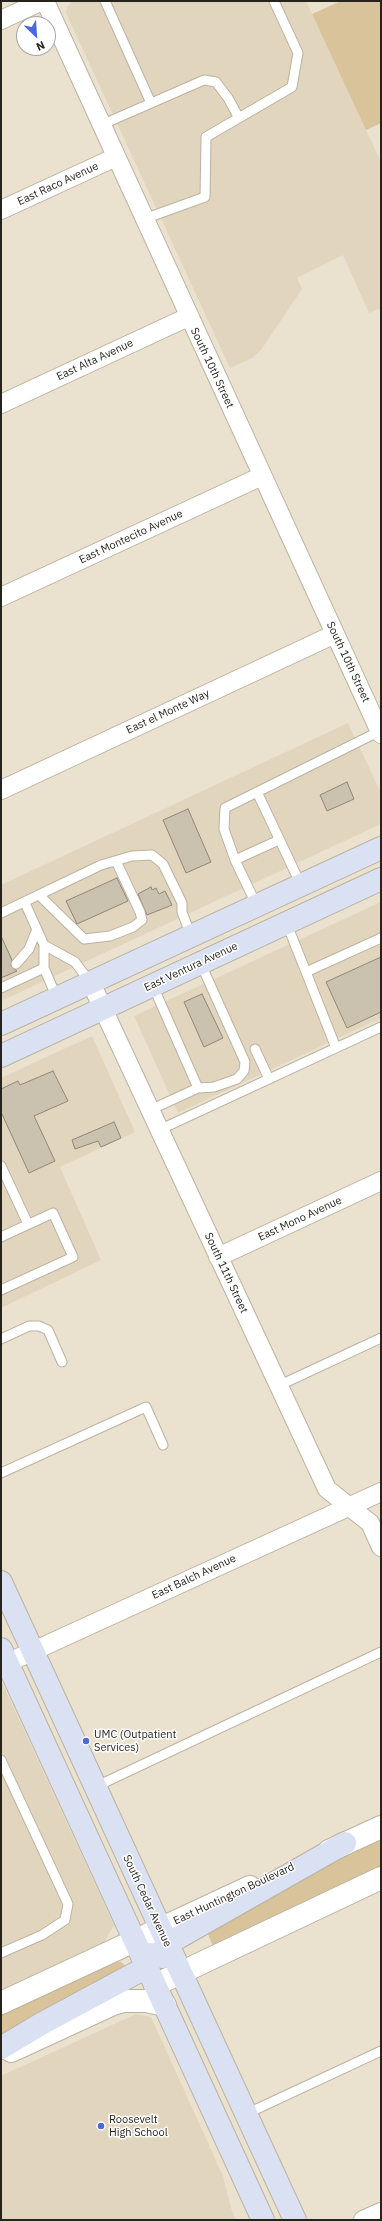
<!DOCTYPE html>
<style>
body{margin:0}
#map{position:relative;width:382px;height:2221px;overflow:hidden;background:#eae1cf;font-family:"IBM Plex Sans",sans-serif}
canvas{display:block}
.frame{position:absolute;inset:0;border:2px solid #26231c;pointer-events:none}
.north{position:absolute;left:16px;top:16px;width:40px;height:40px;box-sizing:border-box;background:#fff;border:1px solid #a8a7a4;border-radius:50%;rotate:155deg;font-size:11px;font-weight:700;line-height:16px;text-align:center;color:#26231c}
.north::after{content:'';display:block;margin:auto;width:14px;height:18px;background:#4a69dd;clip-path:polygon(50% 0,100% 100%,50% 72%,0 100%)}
</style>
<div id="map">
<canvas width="382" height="2221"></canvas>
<div class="frame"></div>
<div class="north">N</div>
</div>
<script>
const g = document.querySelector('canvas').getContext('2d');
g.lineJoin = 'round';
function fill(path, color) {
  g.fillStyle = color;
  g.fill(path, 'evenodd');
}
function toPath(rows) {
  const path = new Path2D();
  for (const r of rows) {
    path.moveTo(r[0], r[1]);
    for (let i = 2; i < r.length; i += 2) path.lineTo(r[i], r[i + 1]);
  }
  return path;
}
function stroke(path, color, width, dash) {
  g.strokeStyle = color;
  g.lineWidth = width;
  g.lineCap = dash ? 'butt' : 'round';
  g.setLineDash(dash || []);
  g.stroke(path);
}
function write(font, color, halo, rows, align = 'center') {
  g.font = font + ' "IBM Plex Sans",sans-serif';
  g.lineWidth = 3;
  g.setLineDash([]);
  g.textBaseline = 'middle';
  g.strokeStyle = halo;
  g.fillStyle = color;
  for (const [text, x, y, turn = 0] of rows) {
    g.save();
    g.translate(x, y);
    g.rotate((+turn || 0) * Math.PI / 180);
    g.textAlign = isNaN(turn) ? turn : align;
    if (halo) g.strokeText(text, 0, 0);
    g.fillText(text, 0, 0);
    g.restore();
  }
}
const built = toPath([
 [73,1,306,1,381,162,381,308,369,313,343,255,297,278,302,289,261,350,252,358,230,368,66,13,67,7],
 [348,723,381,793,381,824,1,1001,1,885],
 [381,902,381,1018,178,1113,134,1016],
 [92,1036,135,1132,60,1167,101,1260,1,1308,1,1078],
 [1,1680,114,1925,104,1942,1,1990],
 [136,2014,151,2017,223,2176,231,2208,236,2220,1,2220,1,2076]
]);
const green = toPath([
 [341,1,381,1,381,123,366,130,312,14],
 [381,1834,381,1868,213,1946,205,1927],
 [115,1962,121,1962,127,1967,1,2039,1,2015]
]);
const building = toPath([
 [347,782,354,799,327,811,320,795,347,782],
 [188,809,211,862,186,873,163,820,188,809],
 [117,878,128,901,77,924,66,901,117,878],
 [151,887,152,890,156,888,159,894,165,891,172,905,147,915,138,894,151,887],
 [1,936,12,960,11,966,17,971,1,978,1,936],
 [381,957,381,1012,347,1028,326,982,381,957],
 [202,994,223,1038,204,1047,184,1002,202,994],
 [53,1071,68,1101,34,1116,55,1161,29,1173,1,1112,1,1089,18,1081,20,1085,53,1071],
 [114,1122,121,1138,101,1147,98,1141,75,1149,72,1140,114,1122]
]);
const service = toPath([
 [105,1,151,103],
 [101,125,204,80,216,82,228,98,239,118],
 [144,219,205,197,206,137,292,87,298,53,274,1],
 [257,792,301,885],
 [235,860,279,840],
 [40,896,84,939,110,936,133,927,142,920,140,912,116,861],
 [25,903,44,945,44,968,57,998],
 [257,906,235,860,224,829,225,808,380,731],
 [1,913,101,865,132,856,152,855,163,864,182,903,182,912,191,936],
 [286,922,306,972,381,938],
 [44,945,75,962,90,982],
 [16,964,29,949,37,929],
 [306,972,336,1048],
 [1,988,44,968],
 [255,1049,269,1079],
 [198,1088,214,1087,237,1079,244,1071,245,1062,200,962],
 [150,1110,198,1088,153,986],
 [159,1130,381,1027],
 [1,1166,28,1224],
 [1,1237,53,1213,73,1257,1,1290],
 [1,1339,29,1326,39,1326,48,1330,62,1362],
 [278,1386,381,1338],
 [1,1473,146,1407,163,1445],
 [1,1760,68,1904,65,1920,42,1935,1,1953],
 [95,1787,381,1652],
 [246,2114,381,2051]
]);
const minor = toPath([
 [45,1,381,734],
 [1,20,42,1],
 [1,210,116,157],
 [1,404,188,317],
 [1,597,262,476],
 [1,790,335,634],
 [91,983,327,1489,370,1523,381,1547],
 [218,1257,381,1181],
 [7,1663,381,1492],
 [363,2220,381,2212]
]);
const tertiary = toPath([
 [329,1851,381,1827],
 [155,1985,381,1878],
 [1,2003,250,1887],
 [11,2051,113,2004,124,2001,146,2001,165,2005]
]);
const secondary = toPath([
 [1,1024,381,848],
 [1,1056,381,879],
 [1,1582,295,2220],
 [1,1649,263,2220],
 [163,1957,167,1944,345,1843],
 [1,2048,41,2024,147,1967,151,1954]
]);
const markers = [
 [86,1741,4,"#4a69dd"],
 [101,2126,4,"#4a69dd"]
];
const streetNames = [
 ["East Raco Avenue",58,184,-25],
 ["East Alta Avenue",95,360,-25],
 ["South 10th Street",212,368,65],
 ["East Montecito Avenue",131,537,-25],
 ["South 10th Street",348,662,65],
 ["East el Monte Way",168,712,-25],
 ["East Ventura Avenue",191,967,-25],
 ["East Mono Avenue",300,1219,-25],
 ["South 11th Street",226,1273,65],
 ["East Balch Avenue",194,1577,-25],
 ["East Huntington Boulevard",234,1894,-25],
 ["South Cedar Avenue",147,1901,65]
];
const poiNames = [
 ["UMC (Outpatient",94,1735],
 ["Services)",94,1748],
 ["Roosevelt",109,2120],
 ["High School",109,2133]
];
fill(built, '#e2d5bd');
fill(green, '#d8c39b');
fill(building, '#cac1af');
stroke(building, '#908877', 1);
stroke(service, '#bbb2a0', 11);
stroke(minor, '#bbb2a0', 20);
stroke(tertiary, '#bbb2a0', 24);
stroke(secondary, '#bbb2a0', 24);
stroke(service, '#fff', 9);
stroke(minor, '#fff', 18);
stroke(tertiary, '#fff', 22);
stroke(secondary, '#dae1f3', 22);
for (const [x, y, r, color] of markers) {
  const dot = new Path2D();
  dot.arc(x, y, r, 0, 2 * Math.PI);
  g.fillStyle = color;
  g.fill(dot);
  stroke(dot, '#fff', 1.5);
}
write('11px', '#26231c', '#fff', streetNames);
write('11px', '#26231c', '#fff', poiNames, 'left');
</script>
